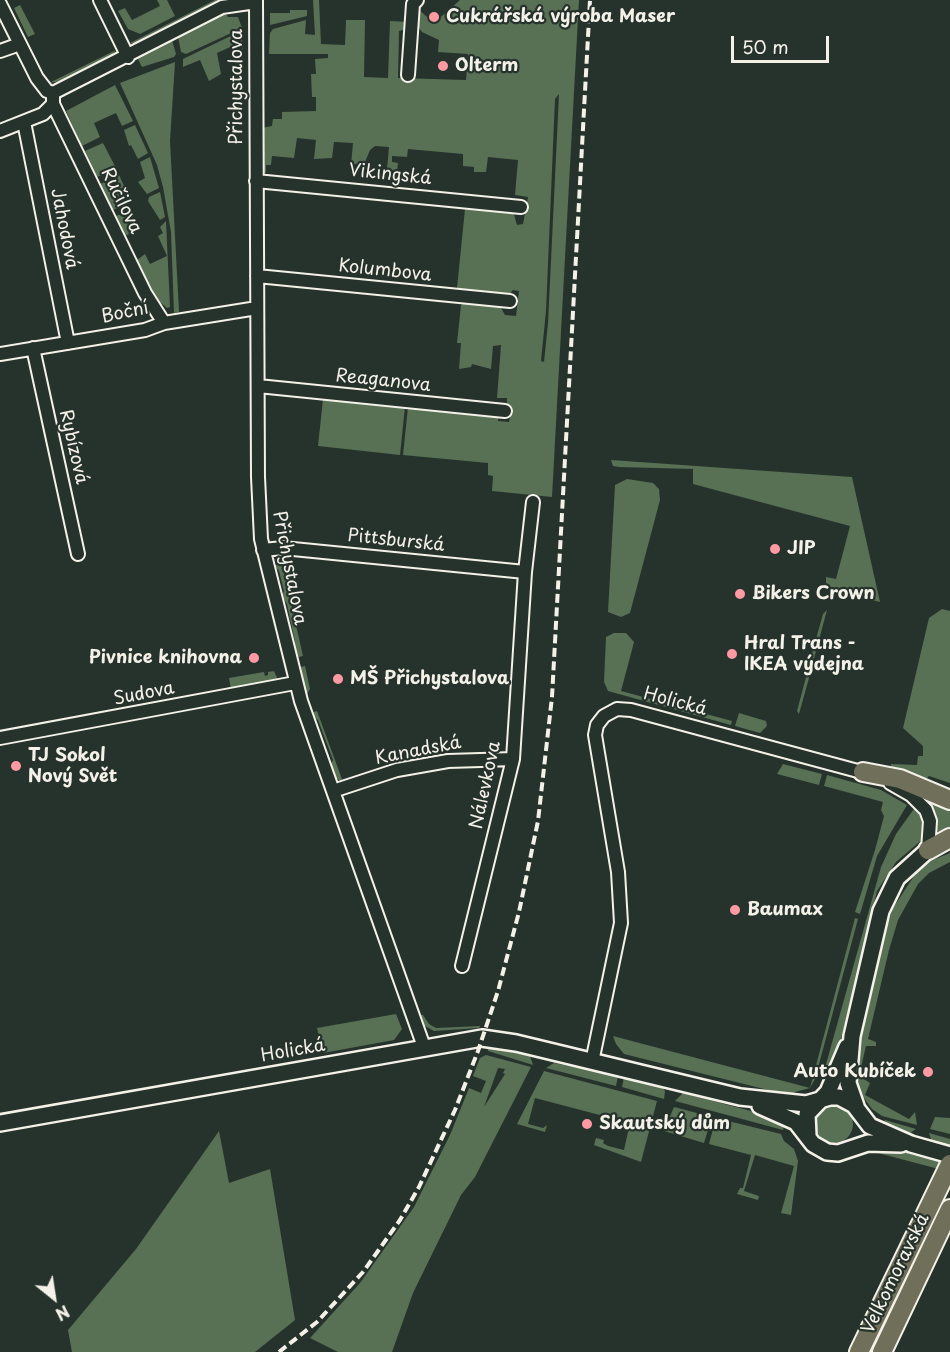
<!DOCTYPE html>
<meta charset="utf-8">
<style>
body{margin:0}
#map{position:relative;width:950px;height:1352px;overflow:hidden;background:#26332d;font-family:"Playpen Sans",sans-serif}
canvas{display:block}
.north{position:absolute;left:24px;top:1268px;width:60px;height:60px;-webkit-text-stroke:4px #26332d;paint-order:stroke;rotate:150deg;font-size:16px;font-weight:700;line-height:24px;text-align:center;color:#f4f1e8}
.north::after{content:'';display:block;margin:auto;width:21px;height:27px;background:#f4f1e8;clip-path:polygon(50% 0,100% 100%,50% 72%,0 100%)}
.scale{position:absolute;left:731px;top:36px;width:98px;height:27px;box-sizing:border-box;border:3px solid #f4f1e8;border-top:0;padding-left:8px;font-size:18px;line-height:21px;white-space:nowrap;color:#f4f1e8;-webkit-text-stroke:4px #26332d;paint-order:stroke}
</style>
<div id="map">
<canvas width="950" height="1352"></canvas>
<div class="north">N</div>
<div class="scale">50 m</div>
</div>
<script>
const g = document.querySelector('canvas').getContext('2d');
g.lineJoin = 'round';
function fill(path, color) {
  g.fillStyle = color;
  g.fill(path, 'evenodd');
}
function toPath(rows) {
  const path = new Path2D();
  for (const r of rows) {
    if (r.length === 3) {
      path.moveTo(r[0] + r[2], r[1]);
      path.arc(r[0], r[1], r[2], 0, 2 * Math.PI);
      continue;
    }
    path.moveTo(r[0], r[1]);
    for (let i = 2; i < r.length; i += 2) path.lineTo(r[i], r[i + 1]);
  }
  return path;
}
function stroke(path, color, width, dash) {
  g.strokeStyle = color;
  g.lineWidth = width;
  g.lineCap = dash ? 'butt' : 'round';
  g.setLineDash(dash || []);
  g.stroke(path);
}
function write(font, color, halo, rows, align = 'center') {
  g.font = font + ' "Playpen Sans",sans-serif';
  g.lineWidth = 4.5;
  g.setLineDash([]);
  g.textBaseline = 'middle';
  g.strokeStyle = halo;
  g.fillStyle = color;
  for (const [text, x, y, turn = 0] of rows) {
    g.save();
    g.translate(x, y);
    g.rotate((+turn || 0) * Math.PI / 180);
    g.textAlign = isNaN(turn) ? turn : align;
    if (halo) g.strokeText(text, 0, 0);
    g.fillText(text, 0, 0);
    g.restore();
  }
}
const green = toPath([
 [157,0,167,0,175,16,140,34,128,29,118,11,125,8,132,20,160,6],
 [215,0,224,0,138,43,130,43],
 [313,0,319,0,321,44,345,45,346,20,365,20,364,77,388,78,390,21,410,22,407,29,399,31,398,78,466,80,468,54,438,52,439,40,422,32,417,25,415,15,419,10,434,23,460,0,579,0,552,497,492,491,493,476,488,475,488,463,403,455,408,407,493,416,499,413,498,421,509,422,512,407,507,406,507,398,497,398,501,345,493,346,491,369,472,364,471,367,459,369,461,343,457,343,461,305,465,302,500,306,505,315,516,316,519,291,513,290,508,296,459,291,457,288,465,209,468,207,513,211,517,225,523,224,528,197,515,195,518,160,488,157,486,172,474,172,474,167,463,166,463,154,408,149,407,157,392,156,392,162,398,163,397,171,387,169,389,147,375,146,370,150,365,162,351,165,353,143,334,142,332,158,314,159,316,140,297,138,294,158,272,156,271,165,266,165,266,174,263,170,262,128,272,126,273,119,282,119,282,112,316,111,316,97,312,97,311,74,316,74,315,59,328,58,328,54,269,54,270,33,273,29,306,20,305,34,315,35],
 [559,94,548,323,544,362,541,361,546,311,555,99],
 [20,5,35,34,28,37,14,8],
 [290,10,307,10,307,16,270,25,270,13,290,13],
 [225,13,228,17,238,17,242,28,186,54,181,52,178,37],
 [239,32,242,34,243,73,242,47,237,44,217,53,221,74,209,81,200,60,183,67,183,59],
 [172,40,176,54,174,57,142,67,137,57],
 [116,50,111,56,61,81,49,83],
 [175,62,170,141,179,312,174,313,171,232,163,187,157,165,120,83],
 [115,85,133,121,122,126,116,113,94,123,100,137,82,146,66,111],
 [135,125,148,153,138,159,131,145,129,146,124,130],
 [103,143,116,168,97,177,85,151],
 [150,157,159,188,147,194,138,182,145,178,140,162],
 [119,175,125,188,118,191,125,205,113,210,100,184],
 [160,192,165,217,160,220,148,201,149,197],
 [128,211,137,230,125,236,116,216],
 [166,221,170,307,167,308,155,298,137,260,145,254,150,264,167,256,158,236,163,233,160,227],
 [323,399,405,407,400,455,318,446],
 [611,460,852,477,880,602,833,590,826,583,826,577,836,579,850,526,693,484,693,469,619,467,613,466],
 [627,479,653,483,659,489,660,500,630,613,621,617,608,612,615,485],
 [274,565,281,565,283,568,303,656,295,658,293,646,295,642,287,604,282,597,284,591,279,571],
 [942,609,950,611,950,783,929,776,925,780,891,768,891,764,917,765,918,756,923,756,923,746,903,728,929,618],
 [827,610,813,662,810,661,823,614],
 [614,633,626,633,634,642,621,691,732,721,731,725,608,691,604,682,606,637],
 [305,666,310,689,306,696,297,668],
 [809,666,812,667,799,714,797,711],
 [274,671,278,680,231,690,229,678,264,672,265,676,268,675,268,672],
 [317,711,343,782,335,778,330,766,333,760,318,720,313,717,311,713],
 [739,713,766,721,767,726,760,733,735,726],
 [783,764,822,774,819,785,777,774],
 [827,775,881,790,907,805,877,856,860,914,855,912,875,850,884,816,881,810,883,802,824,786],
 [927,793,950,807,950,829,935,832,934,814,922,799],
 [916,806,926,821,924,838,896,862,877,891,836,1060,830,1077,823,1075,881,867,896,834],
 [950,853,950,862,929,873,918,884,898,920,889,950,868,1039,876,1042,876,1046,866,1046,859,1076,870,1083,865,1095,909,1119,915,1112,917,1125,882,1116,872,1109,861,1094,857,1082,853,1081,853,1067,880,948,893,908,916,873,930,861],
 [855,918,858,919,815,1079,810,1088,795,1092,792,1096,624,1054,616,1044,613,1036,810,1088],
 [396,1014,402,1029,394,1040,323,1053,317,1028],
 [419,1015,423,1015,429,1024,436,1028,480,1026,479,1028,434,1031,425,1026],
 [488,1047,530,1056,533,1065,488,1051],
 [486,1055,531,1067,475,1177,461,1195,413,1293,392,1352,338,1352,310,1338,360,1283,414,1207,450,1135,469,1088,481,1093,486,1081,473,1076,480,1058],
 [498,1068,505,1069,503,1073,505,1074,484,1107],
 [554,1063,618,1076,616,1086,546,1068],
 [544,1071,657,1101,641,1162,594,1145,596,1138,604,1140,603,1143,608,1146,624,1150,630,1123,535,1098,528,1124,543,1128,547,1125,545,1132,517,1124],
 [624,1077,662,1087,665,1091,664,1099,622,1087],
 [683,1093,785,1120,783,1130,675,1101],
 [834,1124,19],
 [674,1107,712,1117,704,1143,664,1131],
 [935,1117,950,1118,950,1134,930,1129],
 [716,1118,781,1134,784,1141,794,1149,798,1161,791,1215,781,1213,794,1166,755,1155,744,1191,759,1196,758,1200,737,1194,740,1188,743,1188,751,1155,709,1144],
 [885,1120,916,1129,907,1135,882,1127],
 [219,1131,229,1183,270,1169,295,1320,255,1352,72,1352,68,1330,136,1249],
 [929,1133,950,1139,950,1147,932,1142],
 [875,1148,888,1148,950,1164,950,1172,878,1153]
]);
const minor = toPath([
 [100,0,128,57],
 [256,0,258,477,261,539,301,701,424,1047],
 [0,4,37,78,47,91,53,93,222,7,256,2],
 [0,51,20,44],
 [408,75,413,4,417,0],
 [53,93,53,104,145,293,164,323],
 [24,122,68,343],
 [0,131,43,114,53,104],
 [256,181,521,207],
 [257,276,510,301],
 [33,348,78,554],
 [0,354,145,330,164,323,257,308],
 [258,386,505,411],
 [263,550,283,548,525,572],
 [0,738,295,683],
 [890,783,911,795,926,810,930,821,928,850],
 [333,791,397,770,448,761,513,759],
 [462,966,513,759,525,572,533,502],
 [592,1062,621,923,618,872,595,735,597,725,604,716,617,709,631,710,869,774]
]);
const tertiary = toPath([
 [760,1106,796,1122,813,1144,827,1152,838,1153,868,1143,901,1144],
 [856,1106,848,1083,852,1036,881,911,897,878,928,850],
 [0,1123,482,1038,516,1043,740,1097,806,1104,830,1097,839,1097,854,1105,870,1126,911,1144,950,1155],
 [808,1136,807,1114,828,1092,847,1047]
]);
const primary = toPath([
 [863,772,900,779,950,800],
 [928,850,950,838],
 [859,1352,950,1164],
 [882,1352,950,1209]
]);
const rail = toPath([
 [279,1352,317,1322,363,1272,400,1220,419,1187,455,1110,478,1051,498,991,519,912,538,821,552,697,590,0]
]);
const markers = [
 [434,17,6,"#ff9aa2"],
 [443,66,6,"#ff9aa2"],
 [775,549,6,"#ff9aa2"],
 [740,594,6,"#ff9aa2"],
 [732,654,6,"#ff9aa2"],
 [254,658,6,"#ff9aa2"],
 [338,679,6,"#ff9aa2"],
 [16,766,6,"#ff9aa2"],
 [735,910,6,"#ff9aa2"],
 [928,1072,6,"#ff9aa2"],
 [587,1124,6,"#ff9aa2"]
];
const poiNames = [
 ["Cukrářská výroba Maser",446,17],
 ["Olterm",455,66],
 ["JIP",787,549],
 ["Bikers Crown",752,594],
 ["Hral Trans -",744,644],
 ["IKEA výdejna",744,665],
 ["Pivnice knihovna",242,658,"right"],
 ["MŠ Přichystalova",350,679],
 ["TJ Sokol",28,756],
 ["Nový Svět",28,777],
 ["Baumax",747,910],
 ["Auto Kubíček",916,1072,"right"],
 ["Skautský dům",599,1124]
];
const streetNames = [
 ["Přichystalova",237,87,-90],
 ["Vikingská",390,175,6],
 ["Ručilova",121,201,64],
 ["Jahodová",64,229,79],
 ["Kolumbova",385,271,6],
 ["Boční",125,313,-12],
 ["Reaganova",383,381,6],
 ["Rybízová",73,447,77],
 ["Pittsburská",396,541,6],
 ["Přichystalova",289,568,79],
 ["Sudova",144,694,-11],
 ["Holická",675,702,15],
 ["Kanadská",418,751,-11],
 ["Nálevkova",486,785,-78],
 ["Holická",293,1051,-10],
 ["Velkomoravská",896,1274,-64]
];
fill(green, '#587054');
stroke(minor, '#f4f1e8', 16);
stroke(tertiary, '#f4f1e8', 20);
stroke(primary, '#f4f1e8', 22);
stroke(minor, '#26332d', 12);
stroke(tertiary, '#26332d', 15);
stroke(primary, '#706f59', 18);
stroke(rail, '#f4f1e8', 4, [9, 4.5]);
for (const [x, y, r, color] of markers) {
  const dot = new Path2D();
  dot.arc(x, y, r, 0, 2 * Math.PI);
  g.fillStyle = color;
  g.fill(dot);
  stroke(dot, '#26332d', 2);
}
write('bold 18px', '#f4f1e8', '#26332d', poiNames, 'left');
write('18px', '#f4f1e8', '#26332d', streetNames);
</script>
